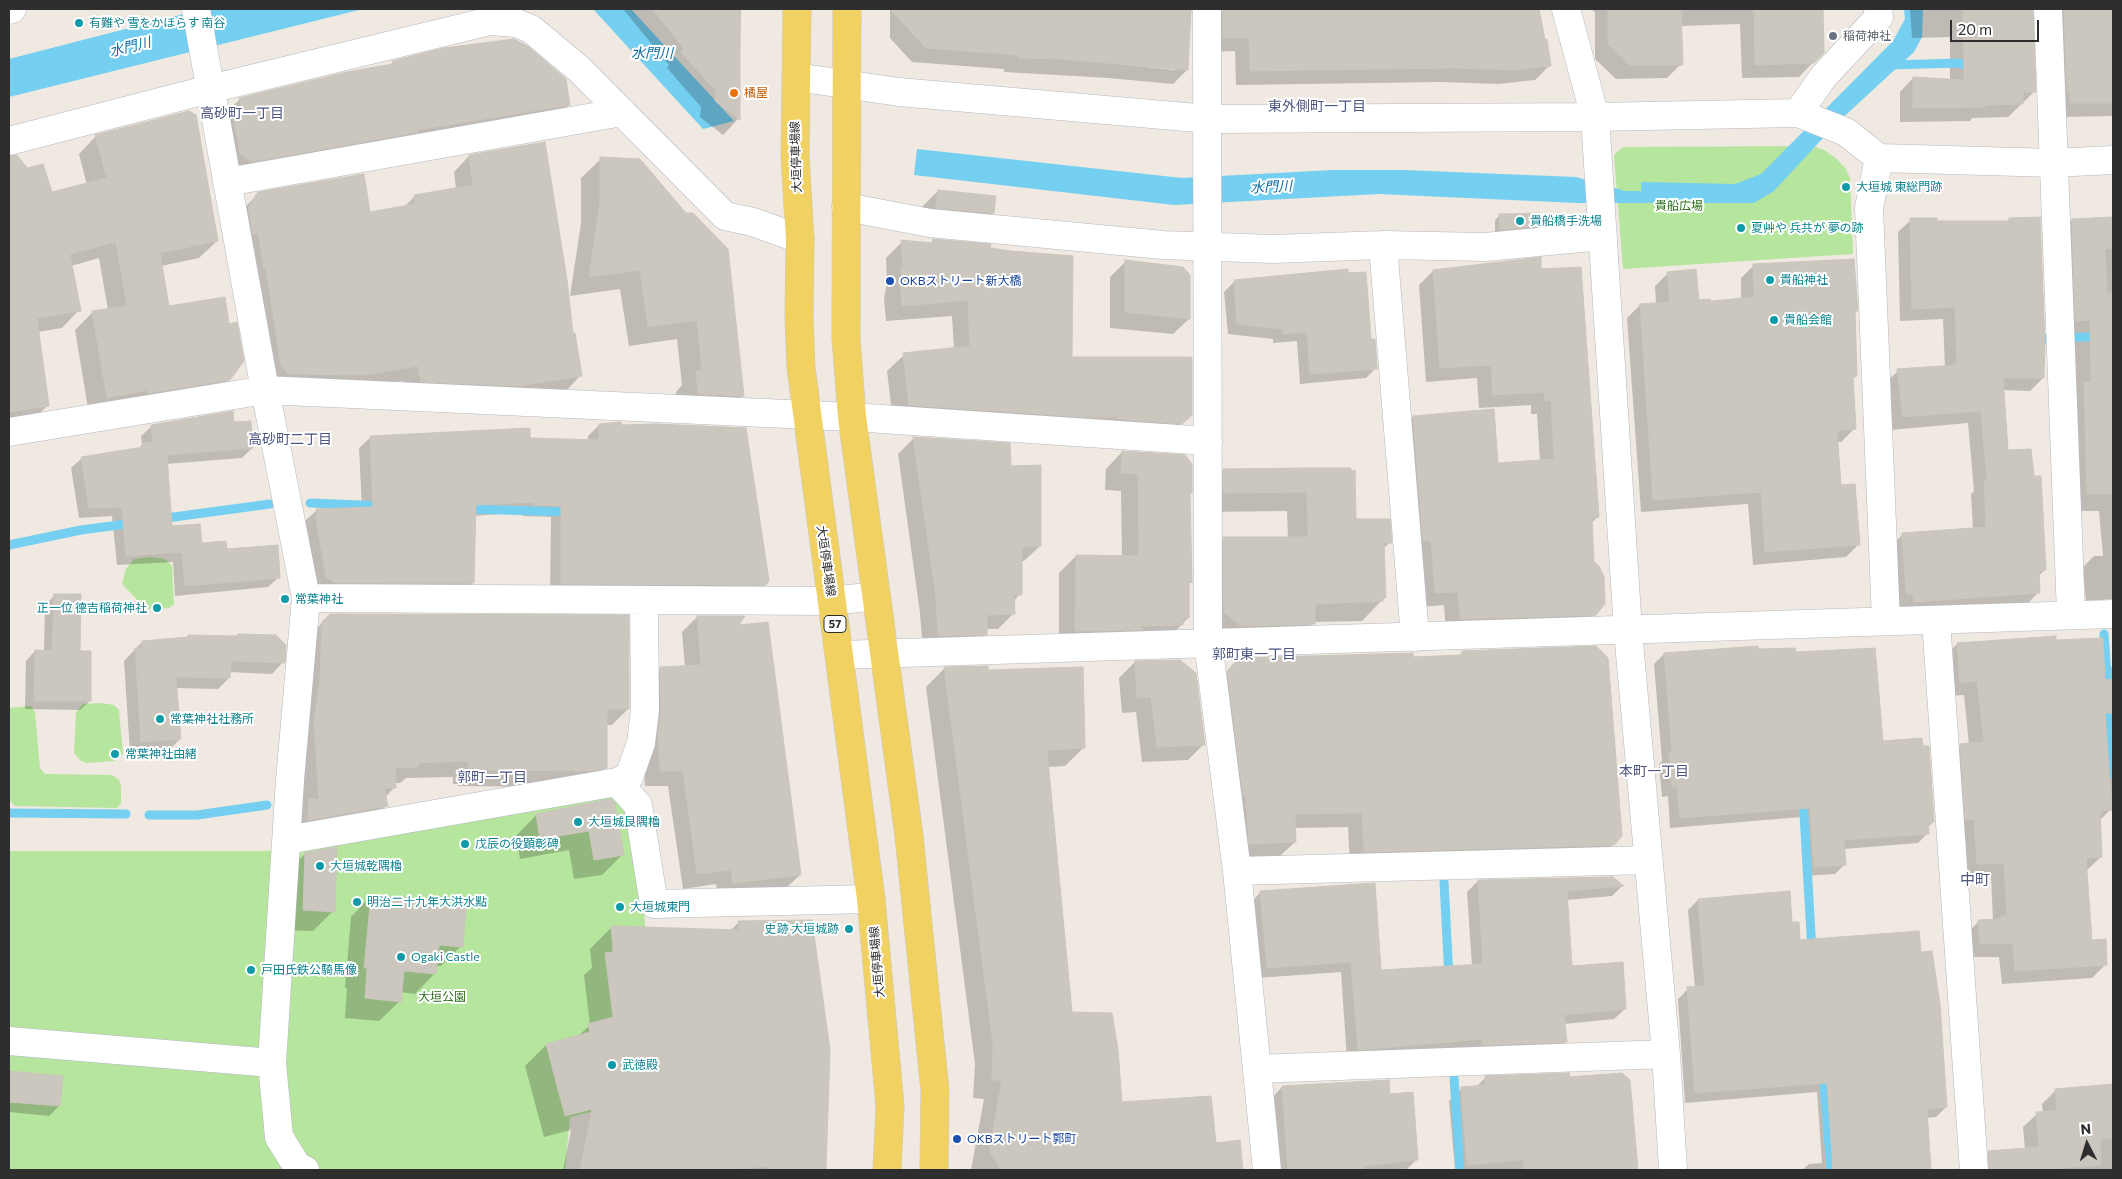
<!DOCTYPE html>
<meta charset="utf-8">
<style>
body{margin:0}
#map{position:relative;width:2122px;height:1179px;overflow:hidden;background:#efe9e1;font-family:Commissioner,sans-serif}
canvas{display:block}
.frame{position:absolute;inset:0;border:10px solid #2e2e2e;pointer-events:none}
.north{position:absolute;left:2062px;top:1119px;width:50px;height:50px;-webkit-text-stroke:4px #fff;paint-order:stroke;rotate:355deg;font-size:14px;font-weight:700;line-height:20px;text-align:center;color:#2e2e2e}
.north::after{content:'';display:block;margin:auto;width:18px;height:22px;background:#2e2e2e;clip-path:polygon(50% 0,100% 100%,50% 72%,0 100%)}
.scale{position:absolute;left:1950px;top:20px;width:89px;height:22px;box-sizing:border-box;border:2px solid #2e2e2e;border-top:0;padding-left:6px;font-size:15px;line-height:18px;white-space:nowrap;color:#2e2e2e;-webkit-text-stroke:4px #fff;paint-order:stroke}
</style>
<div id="map">
<canvas width="2122" height="1179"></canvas>
<div class="frame"></div>
<div class="north">N</div>
<div class="scale">20 m</div>
</div>
<script>
const g = document.querySelector('canvas').getContext('2d');
g.lineJoin = 'round';
function fill(path, color) {
  g.fillStyle = color;
  g.fill(path, 'evenodd');
}
function toPath(rows) {
  const path = new Path2D();
  for (const r of rows) {
    path.moveTo(r[0], r[1]);
    for (let i = 2; i < r.length; i += 2) path.lineTo(r[i], r[i + 1]);
  }
  return path;
}
function stroke(path, color, width, dash) {
  g.strokeStyle = color;
  g.lineWidth = width;
  g.lineCap = dash ? 'butt' : 'round';
  g.setLineDash(dash || []);
  g.stroke(path);
}
function write(font, color, halo, rows, align = 'center') {
  g.font = font + ' Commissioner,"Noto Sans JP",sans-serif';
  g.lineWidth = 4;
  g.setLineDash([]);
  g.textBaseline = 'middle';
  g.strokeStyle = halo;
  g.fillStyle = color;
  for (const [text, x, y, turn = 0] of rows) {
    g.save();
    g.translate(x, y);
    g.rotate((+turn || 0) * Math.PI / 180);
    g.textAlign = isNaN(turn) ? turn : align;
    if (halo) g.strokeText(text, 0, 0);
    g.fillText(text, 0, 0);
    g.restore();
  }
}
const green = toPath([
 [1812,146,1824,150,1837,159,1846,169,1850,178,1853,254,1623,269,1614,155,1623,147],
 [150,557,165,559,172,566,174,604,169,608,146,609,122,584,126,569,134,559],
 [101,703,114,705,119,710,123,754,114,761,86,763,80,760,74,753,76,712,83,704],
 [31,706,35,712,40,768,45,774,112,775,119,780,121,786,121,803,117,808,15,806,10,801,9,708],
 [610,791,627,799,636,828,653,1010,684,1090,570,1117,565,1170,9,1170,9,851,266,851]
]);
const water = toPath([
 [203,9,363,9,9,97,9,59],
 [593,9,631,9,734,121,703,129],
 [1904,9,1923,9,1922,37,1914,52,1836,124,1774,191,1754,203,1577,203,1379,194,1174,205,914,175,917,149,1182,178,1333,170,1404,170,1576,177,1625,191,1641,191,1641,182,1735,184,1761,174,1893,41,1905,19]
]);
const shadow = toPath([
 [623,9,741,9,738,119,723,135,700,117,701,107,667,68,669,65],
 [890,9,1190,9,1187,70,1173,84,1109,78,1004,72,1004,69,912,62,890,38],
 [1118,62,1175,68,1175,70,1118,64],
 [1197,9,1537,9,1549,66,1535,80,1499,84,1441,82,1236,85,1235,51,1209,52],
 [1591,9,1822,9,1822,53,1799,77,1742,78,1740,24,1680,26,1681,64,1667,78,1616,79,1595,59,1595,12],
 [1910,9,2031,9,2034,92,2008,117,1972,118,1970,121,1900,122,1900,92,1913,78,1950,81,1950,37,1912,38],
 [2041,9,2113,9,2113,116,2057,117],
 [393,62,569,105,552,122,235,178,223,116,240,99,390,65],
 [96,136,217,241,199,258,161,266,168,307,229,379,212,397,89,414,75,330,92,313,108,310,99,258,71,266,79,310,62,328,37,332,47,406,30,423,9,426,9,158,17,156,51,194,87,185,79,154],
 [469,156,571,335,580,376,565,392,405,397,403,381,349,390,273,389,242,210,258,194,369,213,403,208,414,197,456,189,454,172],
 [601,159,742,396,723,416,679,414,676,392,682,385,677,339,629,346,620,289,570,296,581,223,581,178],
 [938,191,993,213,972,233,918,211],
 [1500,215,1539,226,1534,231,1495,234,1495,220],
 [2010,219,2043,378,2030,391,2003,390,2007,452,2045,570,2038,576,2039,592,2026,605,1902,614,1901,606,1893,606,1890,547,1903,534,1973,529,1971,494,1974,491,1968,423,1891,430,1885,383,1898,371,1945,367,1943,319,1900,321,1898,232,1911,220,1936,223,2006,222],
 [2113,219,2113,599,2086,601,2083,567,2094,556,2103,556,2099,511,2070,511,2055,237,2072,220],
 [933,240,989,249,1070,358,1190,415,1174,431,893,421,887,371,904,355,954,349,952,316,886,321,884,298,887,283,886,258,902,242,930,244],
 [1125,262,1189,319,1173,334,1110,328,1110,277],
 [1754,265,1856,311,1854,313,1856,376,1852,380,1854,429,1841,442,1837,442,1840,486,1859,544,1846,557,1753,565,1748,504,1641,512,1627,318,1640,305,1656,304,1655,286,1668,273,1698,301,1709,302,1741,300,1741,278],
 [1433,271,1540,271,1598,517,1591,523,1595,614,1581,629,1446,633,1444,605,1421,607,1399,431,1413,417,1497,464,1540,461,1537,414,1531,414,1531,405,1479,408,1477,378,1426,382,1419,285],
 [1234,282,1370,341,1376,368,1366,378,1300,384,1297,341,1273,343,1273,339,1228,334,1224,292],
 [233,423,252,448,242,458,166,464,171,528,200,545,225,550,279,577,268,587,175,596,173,562,117,565,112,516,79,518,71,468,82,458,138,449,142,445,141,436,152,426],
 [599,425,620,427,765,584,754,596,550,595,551,517,523,516,523,512,474,516,472,583,461,594,315,588,305,521,317,510,362,508,359,448,371,437,588,441,588,436],
 [914,438,1010,467,1040,546,1024,561,1021,561,1020,594,1013,602,1014,613,998,629,986,629,986,634,971,650,923,651,920,613,898,454],
 [1122,452,1191,492,1188,495,1191,582,1188,586,1188,618,1165,642,1059,648,1059,573,1076,556,1122,557,1121,491,1105,490,1106,469],
 [1349,469,1355,521,1390,542,1383,549,1385,597,1362,621,1314,622,1294,643,1220,646,1204,558,1224,539,1288,539,1287,511,1204,512,1204,490,1224,470],
 [55,595,79,652,90,701,80,710,25,709,26,661,35,651,44,652,45,605],
 [330,615,628,709,612,725,605,725,605,767,589,784,573,787,458,786,458,784,453,784,453,777,406,778,400,783,395,783,395,787,385,797,386,806,370,822,292,836,293,817,303,807,298,739,306,639],
 [697,617,800,875,784,890,718,898,716,884,683,889,668,786,645,786,643,749,646,683,661,668,685,667,682,632],
 [2055,641,2103,667,2113,667,2113,803,2111,803,2111,809,2099,821,2101,857,2086,871,2091,941,2106,964,2092,978,2002,984,1999,957,1966,957,1965,936,1978,922,1993,921,1991,876,1963,878,1947,759,1961,745,1969,745,1964,695,1946,696,1944,658,1957,644],
 [142,642,283,662,272,674,229,672,229,678,218,689,176,688,180,739,169,750,130,753,124,661],
 [1757,647,1757,650,1794,654,1882,742,1933,822,1927,828,1928,833,1918,843,1844,849,1845,864,1835,874,1805,876,1801,817,1670,828,1668,796,1662,797,1659,764,1662,761,1654,664,1664,654],
 [1463,652,1621,836,1598,859,1350,866,1348,827,1294,828,1295,842,1280,856,1235,857,1225,674,1240,659,1458,657],
 [1179,661,1204,744,1188,760,1142,762,1136,712,1122,713,1119,678,1135,662],
 [944,669,987,671,1084,747,1065,766,1047,767,1070,1013,1120,1104,1215,1144,1242,1167,1239,1170,971,1170,984,1099,973,1098,975,1064,926,687],
 [611,800,623,854,602,875,574,879,569,850,520,859,516,836,536,815],
 [305,854,333,911,313,931,283,930,285,874],
 [1613,878,1622,886,1612,896,1566,900,1571,967,1625,1009,1614,1019,1564,1024,1565,1042,1555,1052,1347,1060,1341,972,1257,978,1250,903,1261,892,1380,972,1472,966,1467,892,1478,881],
 [371,896,461,946,441,966,436,966,435,973,415,994,400,992,400,1001,379,1021,345,1018,347,988,345,988,351,917],
 [1698,900,1791,924,1799,941,1946,1107,1936,1117,1926,1118,1930,1170,1802,1170,1809,1164,1822,1163,1817,1092,1685,1103,1678,999,1688,989,1695,988,1688,910],
 [739,922,828,1050,824,1170,563,1170,571,1130,544,1137,525,1066,546,1045,577,1037,590,1025,584,975,592,968,590,949,611,928,730,931],
 [9,1073,62,1077,59,1106,49,1116,9,1112],
 [1485,1078,1569,1078,1632,1100,1637,1170,1455,1170,1449,1101,1462,1088,1476,1087],
 [2113,1085,2113,1170,1979,1170,1979,1166,1993,1152,2025,1150,2023,1127,2037,1114,2043,1113,2042,1104,2056,1090],
 [1282,1087,1389,1095,1417,1159,1406,1170,1275,1170,1270,1100]
]);
const stream = toPath([
 [1889,65,1959,63,1975,69],
 [2034,339,2113,336],
 [310,503,385,506],
 [465,509,572,512],
 [159,519,270,504],
 [9,545,81,530,134,523],
 [2104,634,2108,690],
 [2109,703,2113,775],
 [1803,797,1812,951],
 [9,813,126,814],
 [149,815,197,815,267,805],
 [1444,882,1449,978],
 [1823,1073,1831,1170],
 [1454,1078,1460,1170]
]);
const building = toPath([
 [653,9,740,9,740,120,715,101,716,91,681,52,684,49,653,9],
 [890,9,1191,9,1188,70,1060,59,1018,58,1018,55,926,48,890,9],
 [1223,9,1539,9,1545,40,1547,39,1551,66,1514,70,1456,68,1250,71,1249,38,1223,38,1223,9],
 [1608,9,1681,9,1683,65,1630,65,1608,44,1608,9],
 [1754,9,1823,9,1824,53,1814,63,1755,65,1754,9],
 [1963,9,2033,9,2036,92,2023,92,2023,104,1985,105,1985,107,1913,108,1913,77,1964,80,1963,9],
 [2064,9,2113,9,2113,103,2070,103,2070,92,2067,92,2064,9],
 [514,39,529,47,566,79,570,105,417,130,418,132,252,162,240,154,232,107,241,106,239,98,347,72,393,64,392,61,444,48,514,39],
 [189,111,196,115,218,241,160,253,169,306,225,297,229,324,237,322,244,361,230,380,148,393,148,390,107,398,92,311,127,306,116,242,70,254,81,311,37,318,49,406,9,412,9,156,17,155,27,168,43,164,52,192,107,178,95,135,189,111],
 [545,142,567,280,573,333,575,333,582,376,519,386,421,382,418,366,365,375,288,374,281,366,266,269,264,269,258,233,253,234,248,208,258,192,364,174,370,212,415,204,414,195,473,185,469,155,545,142],
 [600,157,640,159,686,213,693,213,728,249,744,396,698,394,696,371,702,370,697,320,648,327,640,270,589,277,600,202,600,157],
 [938,190,996,196,994,213,936,208,938,190],
 [1540,213,1540,226,1500,230,1499,214,1540,213],
 [2040,217,2045,344,2044,378,2003,378,2008,450,2031,449,2034,476,2041,476,2046,570,2039,571,2040,593,1914,602,1913,594,1906,594,1902,533,1986,527,1984,480,1987,480,1981,411,1903,417,1897,369,1957,365,1955,307,1912,309,1910,218,1937,218,1937,221,2009,221,2009,218,2040,217],
 [2113,217,2113,248,2105,249,2107,293,2113,293,2113,494,2087,494,2084,382,2091,382,2090,320,2075,321,2072,219,2113,217],
 [933,239,991,244,990,248,1011,251,1073,256,1072,357,1190,357,1192,358,1192,415,1182,424,1118,419,1118,417,1083,417,909,405,903,353,970,346,968,300,902,306,900,281,902,280,901,268,903,267,901,240,932,243,933,239],
 [1541,257,1541,269,1581,267,1599,517,1592,518,1594,562,1599,566,1604,577,1605,604,1596,615,1460,619,1458,592,1435,593,1431,540,1423,541,1413,416,1494,409,1498,463,1554,459,1551,400,1545,401,1544,392,1493,395,1491,365,1440,368,1433,270,1541,257],
 [1854,259,1858,311,1855,311,1857,376,1853,377,1856,429,1837,431,1841,485,1855,484,1860,545,1765,552,1761,492,1653,500,1640,304,1670,302,1667,272,1696,269,1699,300,1710,299,1711,301,1754,297,1753,264,1854,259],
 [1125,260,1183,267,1190,275,1190,319,1125,312,1125,260],
 [1348,269,1348,273,1366,272,1371,339,1375,339,1377,369,1310,374,1307,332,1283,334,1283,329,1237,324,1234,280,1348,269],
 [233,411,234,422,251,421,253,448,167,455,172,526,200,524,202,543,226,541,227,549,278,545,280,578,185,586,182,552,126,556,122,507,89,508,81,457,143,447,143,443,153,442,151,425,233,411],
 [621,422,621,425,656,424,746,428,769,581,766,585,561,584,561,506,534,505,534,502,476,505,474,583,335,583,326,577,317,525,316,509,373,507,370,436,530,428,530,438,599,440,599,424,621,422],
 [913,437,1010,443,1011,466,1041,465,1041,546,1022,547,1022,595,1014,595,1015,614,987,615,987,635,938,636,936,597,913,437],
 [1122,451,1185,455,1192,464,1192,493,1190,493,1192,583,1189,580,1189,618,1183,618,1183,625,1139,626,1143,630,1075,631,1076,555,1139,556,1138,474,1121,473,1122,451],
 [1310,468,1351,468,1351,471,1355,470,1356,519,1390,519,1392,543,1384,543,1386,598,1383,598,1383,601,1315,604,1315,624,1240,626,1224,612,1223,537,1308,537,1307,492,1223,493,1223,469,1310,468],
 [54,594,81,594,80,651,91,651,91,701,34,701,35,650,52,651,54,594],
 [330,614,629,615,629,709,607,709,607,768,591,771,474,770,474,768,468,768,468,761,418,763,418,767,395,768,396,788,384,788,388,806,308,820,309,799,319,799,314,722,320,680,322,622,330,614],
 [697,616,745,616,739,625,768,622,801,875,733,883,731,870,697,874,683,771,660,771,658,733,661,710,660,667,701,665,697,616],
 [238,634,276,635,286,645,285,663,231,661,230,678,176,677,181,739,141,742,135,648,142,648,142,641,188,637,188,635,238,636,238,634],
 [2056,636,2056,640,2103,638,2105,680,2113,679,2113,713,2105,713,2112,810,2100,811,2102,857,2086,858,2092,940,2106,939,2107,965,2015,971,2013,943,1980,944,1978,920,2001,919,2001,916,2007,916,2004,863,1977,864,1974,819,1965,820,1960,744,1984,742,1977,681,1960,683,1957,643,2056,636],
 [1596,646,1608,658,1610,683,1622,836,1614,845,1364,852,1362,813,1295,814,1296,842,1249,844,1246,795,1243,795,1227,671,1239,658,1413,653,1413,657,1462,655,1462,651,1596,646],
 [1758,646,1758,649,1795,648,1796,652,1875,648,1883,741,1922,738,1923,746,1929,746,1934,822,1928,823,1929,834,1844,840,1846,865,1814,867,1810,808,1680,818,1677,787,1672,787,1669,753,1672,752,1664,653,1758,646],
 [1180,660,1196,673,1205,745,1157,747,1151,697,1137,698,1135,661,1180,660],
 [988,666,988,670,1083,667,1085,748,1047,750,1072,1012,1112,1013,1118,1050,1122,1102,1211,1096,1216,1143,1240,1140,1243,1170,1001,1170,989,1151,1002,1080,992,1080,993,1044,944,667,988,666],
 [611,799,615,803,624,855,594,860,589,831,540,839,536,814,611,799],
 [337,847,335,912,303,910,305,853,337,847],
 [1613,877,1624,886,1567,891,1572,966,1623,962,1626,1009,1564,1015,1567,1042,1483,1045,1482,1039,1358,1050,1351,962,1267,968,1260,891,1375,883,1381,970,1483,964,1478,880,1613,877],
 [1790,891,1792,922,1799,922,1800,940,1919,931,1921,952,1932,951,1940,1004,1947,1107,1927,1109,1931,1170,1833,1170,1827,1083,1695,1093,1687,987,1705,986,1698,899,1790,891],
 [371,895,442,901,442,906,466,908,463,947,439,945,436,974,404,971,401,1002,365,998,367,968,364,968,371,895],
 [812,920,830,1050,826,1170,769,1170,770,1166,720,1170,580,1170,592,1109,565,1116,546,1044,590,1032,588,1024,613,1017,605,953,613,952,611,926,739,930,738,921,812,920],
 [9,1071,63,1076,60,1106,9,1102,9,1071],
 [1569,1073,1570,1077,1622,1073,1630,1080,1638,1170,1524,1170,1523,1160,1467,1165,1461,1087,1486,1085,1485,1076,1569,1073],
 [1389,1080,1390,1094,1413,1092,1418,1160,1363,1166,1363,1170,1288,1170,1282,1086,1389,1080],
 [2113,1084,2113,1138,2100,1139,2101,1165,2035,1170,1989,1170,1988,1151,2039,1147,2036,1112,2057,1111,2055,1089,2113,1084]
]);
const minor = toPath([
 [196,9,265,390,306,598,290,780,272,1063,279,1137,297,1166,305,1170],
 [1207,9,1208,642,1237,871,1267,1170],
 [1566,9,1595,117,1628,631,1666,1054,1673,1170],
 [2048,9,2071,614],
 [9,10,12,9],
 [796,77,899,92,1209,119,1595,117,1798,113,1846,132,1879,158,2054,163,2113,160],
 [1798,113,1823,77,1879,17,1878,9],
 [9,141,210,89,490,21,516,23,531,29,579,69,725,216,753,222,800,239],
 [1879,158,1869,208,1886,621],
 [227,182,622,112],
 [846,207,930,223,1163,245,1273,249,1383,245,1485,247,1603,236],
 [1383,245,1415,637],
 [9,432,265,390,852,417,1208,441],
 [306,598,832,601,876,596],
 [1936,620,1974,1170],
 [840,655,2113,614],
 [617,782,629,777,641,743,645,710,644,600],
 [287,840,617,782,638,805,654,904,871,899],
 [1237,871,1648,860],
 [9,1041,272,1063],
 [1257,1069,1666,1054]
]);
const major = toPath([
 [797,9,795,157,800,239,799,317,801,367,871,899,890,1106,887,1170],
 [847,9,846,338,852,417,909,836,935,1091,934,1170]
]);
const markers = [
 [79,23,5,"#0f9aa8"],
 [1833,36,5,"#6b7280"],
 [734,93,5,"#e8710a"],
 [1846,187,5,"#0f9aa8"],
 [1520,221,5,"#0f9aa8"],
 [1741,228,5,"#0f9aa8"],
 [1770,280,5,"#0f9aa8"],
 [890,281,5,"#1a4fb4"],
 [1774,320,5,"#0f9aa8"],
 [285,599,5,"#0f9aa8"],
 [157,608,5,"#0f9aa8"],
 [160,719,5,"#0f9aa8"],
 [115,754,5,"#0f9aa8"],
 [578,822,5,"#0f9aa8"],
 [465,844,5,"#0f9aa8"],
 [320,866,5,"#0f9aa8"],
 [357,902,5,"#0f9aa8"],
 [620,907,5,"#0f9aa8"],
 [849,929,5,"#0f9aa8"],
 [401,957,5,"#0f9aa8"],
 [251,970,5,"#0f9aa8"],
 [612,1065,5,"#0f9aa8"],
 [957,1139,5,"#1a4fb4"]
];
const shields = [
 [835,624,22]
];
const shieldNames = [
 ["57",835,624]
];
const cultureNames = [
 ["有難や 雪をかほらす 南谷",89,23],
 ["大垣城 東総門跡",1856,187],
 ["貴船橋手洗場",1530,221],
 ["夏艸や 兵共が 夢の跡",1751,228],
 ["貴船神社",1780,280],
 ["貴船会館",1784,320],
 ["常葉神社",295,599],
 ["正一位 德吉稲荷神社",147,608,"right"],
 ["常葉神社社務所",170,719],
 ["常葉神社由緒",125,754],
 ["大垣城艮隅櫓",588,822],
 ["戊辰の役顕彰碑",475,844],
 ["大垣城乾隅櫓",330,866],
 ["明治二十九年大洪水點",367,902],
 ["大垣城東門",630,907],
 ["史跡 大垣城跡",839,929,"right"],
 ["Ogaki Castle",411,957],
 ["戸田氏鉄公騎馬像",261,970],
 ["武徳殿",622,1065]
];
const worshipNames = [
 ["稲荷神社",1843,36]
];
const foodNames = [
 ["橘屋",744,93]
];
const streetNames = [
 ["大垣停車場線",796,157,-92],
 ["大垣停車場線",826,561,82],
 ["大垣停車場線",877,962,-95]
];
const parkNames = [
 ["貴船広場",1679,206],
 ["大垣公園",442,997]
];
const transitNames = [
 ["OKBストリート新大橋",900,281],
 ["OKBストリート郭町",967,1139]
];
const waterNames = [
 ["水門川",130,47,-14],
 ["水門川",652,53],
 ["水門川",1271,187,-3]
];
const neighbourhoodNames = [
 ["東外側町一丁目",1317,106],
 ["高砂町一丁目",242,113],
 ["高砂町二丁目",290,439],
 ["郭町東一丁目",1254,654],
 ["本町一丁目",1654,771],
 ["郭町一丁目",492,777]
];
const quarterNames = [
 ["中町",1975,880]
];
fill(green, '#b6e59e');
fill(water, '#75cff0');
fill(shadow, '#0003');
stroke(stream, '#75cff0', 9);
fill(building, '#cbc7bf');
stroke(building, '#cbc5ba', 1);
stroke(minor, '#b4b7c1', 29);
stroke(major, '#c9c9c9', 29);
stroke(minor, '#fff', 28);
stroke(major, '#f2d163', 28);
for (const [x, y, r, color] of markers) {
  const dot = new Path2D();
  dot.arc(x, y, r, 0, 2 * Math.PI);
  g.fillStyle = color;
  g.fill(dot);
  stroke(dot, '#fff', 2);
}
for (const [x, y, w] of shields) {
  const box = new Path2D();
  box.roundRect(x - w / 2, y - 8.5, w, 17, 4);
  g.fillStyle = '#fff';
  g.fill(box);
  stroke(box, '#2e2e2e', 1);
}
write('bold 11px', '#2e2e2e', null, shieldNames);
write('12px', '#0d838f', '#fff', cultureNames, 'left');
write('12px', '#5b616d', '#fff', worshipNames, 'left');
write('12px', '#c56008', '#fff', foodNames, 'left');
write('12px', '#2e2e2e', '#fff', streetNames);
write('12px', '#2c6e1b', '#fff', parkNames);
write('12px', '#164399', '#fff', transitNames, 'left');
write('italic 14px', '#0d6fa3', '#fff', waterNames);
write('14px', '#4d5680', '#fff', neighbourhoodNames);
write('15px', '#4d5680', '#fff', quarterNames);
</script>
